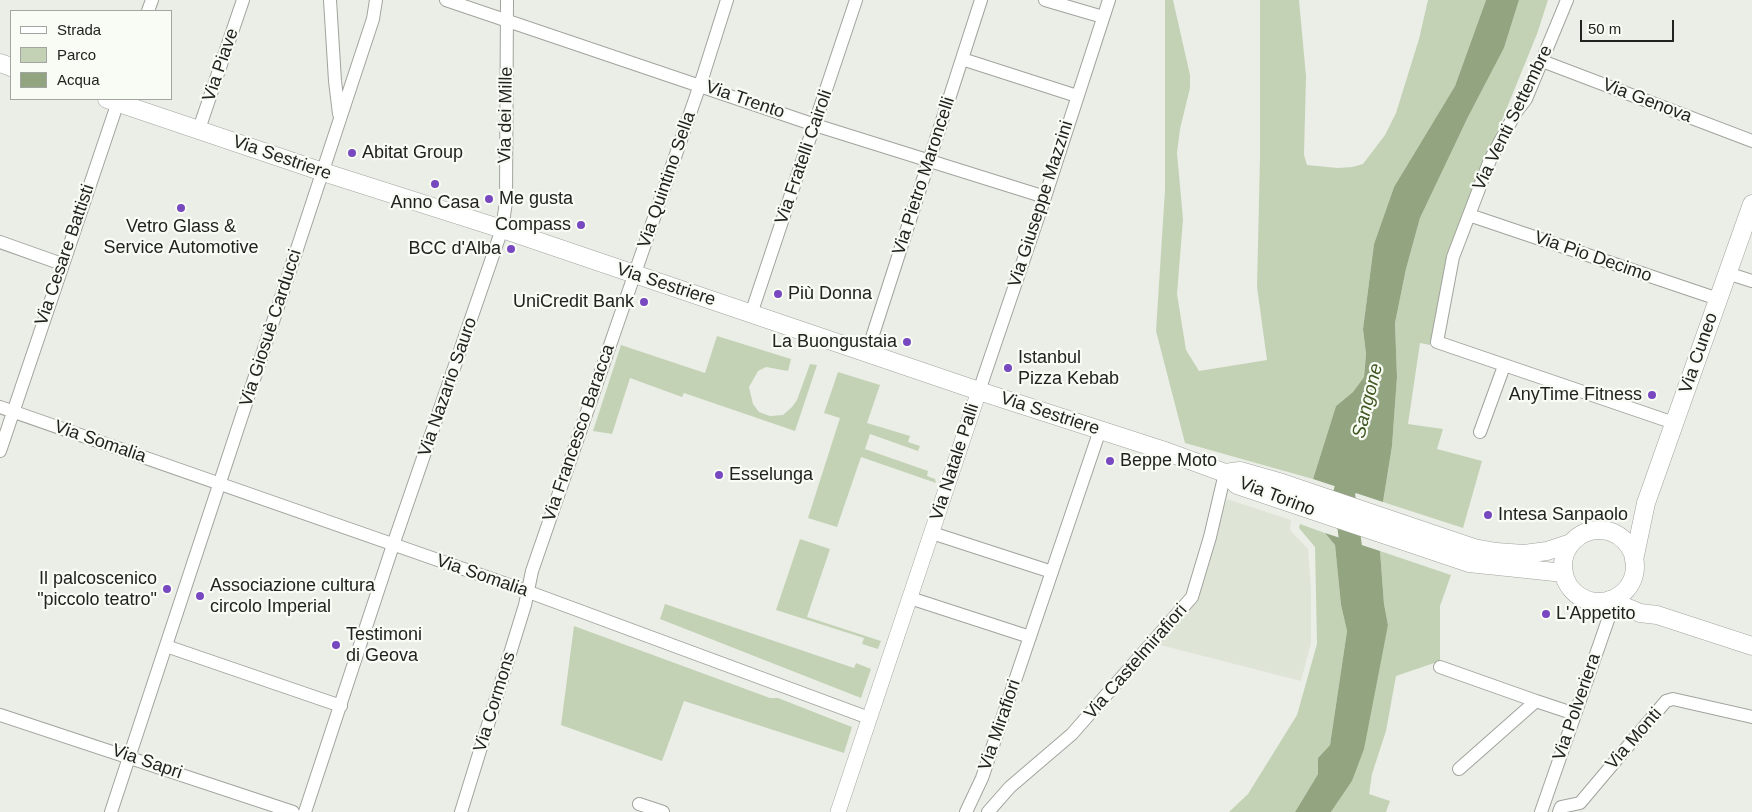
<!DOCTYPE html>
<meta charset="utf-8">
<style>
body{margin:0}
#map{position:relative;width:1752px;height:812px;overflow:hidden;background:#ebeee7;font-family:Arial,sans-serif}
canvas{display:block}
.legend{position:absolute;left:10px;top:10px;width:162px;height:90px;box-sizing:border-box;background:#f8fcf4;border:1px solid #a2a5a0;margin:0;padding:6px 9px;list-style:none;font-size:15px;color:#222321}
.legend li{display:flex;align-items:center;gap:10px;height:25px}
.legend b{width:25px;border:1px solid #a2a5a0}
.scale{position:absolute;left:1580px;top:20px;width:94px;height:22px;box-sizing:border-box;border:2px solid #222321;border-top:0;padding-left:6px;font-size:15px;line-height:18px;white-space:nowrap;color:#222321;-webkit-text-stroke:4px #f8fcf4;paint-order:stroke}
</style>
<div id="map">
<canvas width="1752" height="812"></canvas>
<ul class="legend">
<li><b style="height:6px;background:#fff"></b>Strada</li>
<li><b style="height:14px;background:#c3d2b5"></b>Parco</li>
<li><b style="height:14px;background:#92a580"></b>Acqua</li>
</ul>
<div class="scale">50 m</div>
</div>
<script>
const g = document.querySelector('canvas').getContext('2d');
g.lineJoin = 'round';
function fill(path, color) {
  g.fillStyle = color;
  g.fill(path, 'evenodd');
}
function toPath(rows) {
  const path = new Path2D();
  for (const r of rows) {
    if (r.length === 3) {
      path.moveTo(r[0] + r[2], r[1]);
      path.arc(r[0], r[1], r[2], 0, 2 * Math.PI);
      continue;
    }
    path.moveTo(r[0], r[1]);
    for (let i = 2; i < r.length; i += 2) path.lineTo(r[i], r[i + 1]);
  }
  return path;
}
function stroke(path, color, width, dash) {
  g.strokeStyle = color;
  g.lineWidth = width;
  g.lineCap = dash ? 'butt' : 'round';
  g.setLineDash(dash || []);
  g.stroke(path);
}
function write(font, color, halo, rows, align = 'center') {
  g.font = font + ' Arial,sans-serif';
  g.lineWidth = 4.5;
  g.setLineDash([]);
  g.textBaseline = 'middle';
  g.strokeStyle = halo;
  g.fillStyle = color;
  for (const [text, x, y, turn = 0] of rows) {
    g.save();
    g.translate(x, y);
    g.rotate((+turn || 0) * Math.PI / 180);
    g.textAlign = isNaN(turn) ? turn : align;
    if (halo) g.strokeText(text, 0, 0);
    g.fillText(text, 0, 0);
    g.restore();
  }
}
const built = toPath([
 [1227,499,1291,520,1290,530,1308,549,1311,588,1311,643,1301,681,1156,644,1197,596,1213,537]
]);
const green = toPath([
 [1165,0,1173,0,1190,75,1190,88,1180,129,1177,153,1183,219,1177,294,1186,350,1199,371,1267,360,1257,287,1260,157,1260,0,1299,0,1306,76,1304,155,1307,165,1338,168,1352,167,1363,164,1385,135,1396,113,1419,39,1428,0,1486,0,1455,86,1394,187,1374,244,1363,329,1366,354,1364,377,1353,392,1336,406,1313,479,1185,443,1156,331,1165,190],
 [1519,0,1548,0,1537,34,1447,255,1430,345,1420,343,1408,424,1443,429,1437,449,1482,461,1463,528,1383,502,1392,446,1397,377,1395,323,1406,269,1420,218,1468,117,1504,48],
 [717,336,791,359,788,371,766,367,758,371,749,387,753,404,759,412,770,416,783,415,792,407,797,400,810,364,817,365,795,431,684,393,682,397,630,378,612,434,593,431,621,345,705,373],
 [838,372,880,385,867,423,910,436,908,442,920,446,918,451,870,434,865,449,928,471,927,476,935,479,936,483,861,457,837,527,808,518,840,418,824,413],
 [1300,524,1325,533,1335,545,1341,605,1347,631,1330,745,1318,758,1318,774,1295,812,1229,812,1248,794,1297,715,1317,644,1315,547,1299,528],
 [800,539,830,549,807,617,881,641,878,649,862,644,864,638,776,610],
 [1380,551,1451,575,1440,606,1440,661,1396,676,1386,731,1372,774,1369,794,1390,801,1386,812,1331,812,1352,781,1388,625,1384,604],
 [665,604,854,668,856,663,871,669,861,698,660,619],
 [574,626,770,698,778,698,852,727,844,753,684,701,662,761,561,725]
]);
const water = toPath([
 [1486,0,1519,0,1504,48,1468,117,1420,218,1406,269,1395,323,1397,377,1392,446,1383,502,1313,479,1336,406,1353,392,1364,377,1366,354,1363,329,1374,244,1394,187,1455,86],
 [1325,533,1380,551,1384,604,1388,625,1364,749,1352,781,1331,812,1295,812,1318,774,1318,758,1330,745,1347,631,1341,605,1335,545]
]);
const river = toPath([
 [1352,462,1344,494,1354,570]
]);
const minor = toPath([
 [330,0,335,81,339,114],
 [446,0,815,125,1045,197],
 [1045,0,1103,17],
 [1567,0,1526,99,1516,112,1490,160,1453,257,1437,342,1674,423],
 [148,11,152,0],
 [962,59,1077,96],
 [1542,61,1752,141],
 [199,129,243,0],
 [1469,215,1718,299],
 [0,242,62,264],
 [1727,273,1752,281],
 [751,314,856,0],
 [867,353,981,0],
 [979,391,1045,197,1109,0],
 [0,407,518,588,869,718],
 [1480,432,1504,366],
 [0,451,119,99],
 [932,533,1052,572],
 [910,598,1030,637],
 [166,646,341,706],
 [1440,667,1536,701],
 [0,715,293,812],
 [1459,769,1536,701,1575,714],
 [639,804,663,812],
 [111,812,373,19,376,0],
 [305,812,393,545,502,229,506,202,507,0],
 [461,812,525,605,532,571,703,76,727,0],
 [966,812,982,778,1100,430],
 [988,812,1010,787,1072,734,1192,597,1210,537,1225,473],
 [1541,812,1616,597],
 [1559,812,1561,807,1580,803,1666,701,1673,699,1752,717]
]);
const tertiary = toPath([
 [838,812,979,391]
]);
const secondary = toPath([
 [0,63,11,67],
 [107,99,323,172,502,229,979,391,1162,450,1225,473,1237,485,1469,563,1564,573],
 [1225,473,1240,471,1282,483,1474,548,1496,552,1524,554,1547,551,1571,543],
 [1599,566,36],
 [1634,560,1646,503,1752,204],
 [1609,600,1640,613,1657,615,1752,646]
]);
const markers = [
 [352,153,5,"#7848c0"],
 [435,184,5,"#7848c0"],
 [489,199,5,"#7848c0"],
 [181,208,5,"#7848c0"],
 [581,225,5,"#7848c0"],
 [511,249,5,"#7848c0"],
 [778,294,5,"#7848c0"],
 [644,302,5,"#7848c0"],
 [907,342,5,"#7848c0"],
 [1008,368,5,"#7848c0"],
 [1652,395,5,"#7848c0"],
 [1110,461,5,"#7848c0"],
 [719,475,5,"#7848c0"],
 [1488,515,5,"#7848c0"],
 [167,589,5,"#7848c0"],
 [200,596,5,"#7848c0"],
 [1546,614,5,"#7848c0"],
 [336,645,5,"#7848c0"]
];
const streetNames = [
 ["Via Piave",221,65,-71],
 ["Via Trento",745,100,19],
 ["Via Genova",1647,101,21],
 ["Via dei Mille",506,115,-89],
 ["Via Venti Settembre",1513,118,-64],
 ["Via Fratelli Cairoli",804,157,-71],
 ["Via Sestriere",282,158,19],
 ["Via Pietro Maroncelli",924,176,-72],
 ["Via Quintino Sella",667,180,-71],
 ["Via Giuseppe Mazzini",1041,204,-72],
 ["Via Cesare Battisti",65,255,-71],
 ["Via Pio Decimo",1593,257,19],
 ["Via Sestriere",666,285,18],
 ["Via Giosuè Carducci",271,328,-72],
 ["Via Cuneo",1699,353,-71],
 ["Via Nazario Sauro",448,387,-71],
 ["Via Sestriere",1050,414,18],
 ["Via Francesco Baracca",579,433,-71],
 ["Via Somalia",100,442,19],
 ["Via Natale Palli",955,462,-72],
 ["Via Torino",1277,497,21],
 ["Via Somalia",482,576,19],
 ["Via Castelmirafiori",1136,662,-49],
 ["Via Cormons",495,702,-73],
 ["Via Polveriera",1577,707,-71],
 ["Via Mirafiori",1000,725,-71],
 ["Via Monti",1634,739,-49],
 ["Via Sapri",147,762,19]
];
const poiNames = [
 ["Abitat Group",362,153],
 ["Me gusta",499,199],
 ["Anno Casa",435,203,"center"],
 ["Compass",571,225,"right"],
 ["Vetro Glass &",181,227,"center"],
 ["Service Automotive",181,248,"center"],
 ["BCC d'Alba",501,249,"right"],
 ["Più Donna",788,294],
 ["UniCredit Bank",634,302,"right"],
 ["La Buongustaia",897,342,"right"],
 ["Istanbul",1018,358],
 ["Pizza Kebab",1018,379],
 ["AnyTime Fitness",1642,395,"right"],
 ["Beppe Moto",1120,461],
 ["Esselunga",729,475],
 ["Intesa Sanpaolo",1498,515],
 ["Il palcoscenico",157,579,"right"],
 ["\"piccolo teatro\"",157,600,"right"],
 ["Associazione cultura",210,586],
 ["circolo Imperial",210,607],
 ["L'Appetito",1556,614],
 ["Testimoni",346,635],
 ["di Geova",346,656]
];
const waterNames = [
 ["Sangone",1368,401,-76]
];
fill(built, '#dee5d7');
fill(green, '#c3d2b5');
fill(water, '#92a580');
stroke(river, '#92a580', 22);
stroke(minor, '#a0a49d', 14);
stroke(tertiary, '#a0a49d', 16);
stroke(secondary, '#a0a49d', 19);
stroke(minor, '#fff', 12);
stroke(tertiary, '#fff', 15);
stroke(secondary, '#fff', 18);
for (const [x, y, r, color] of markers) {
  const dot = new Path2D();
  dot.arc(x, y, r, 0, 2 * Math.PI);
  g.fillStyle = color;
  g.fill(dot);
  stroke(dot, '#f8fcf4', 2);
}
write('18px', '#222321', '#f8fcf4', streetNames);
write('18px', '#222321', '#f8fcf4', poiNames, 'left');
write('italic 19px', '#3f5720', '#f8fcf4', waterNames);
</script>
